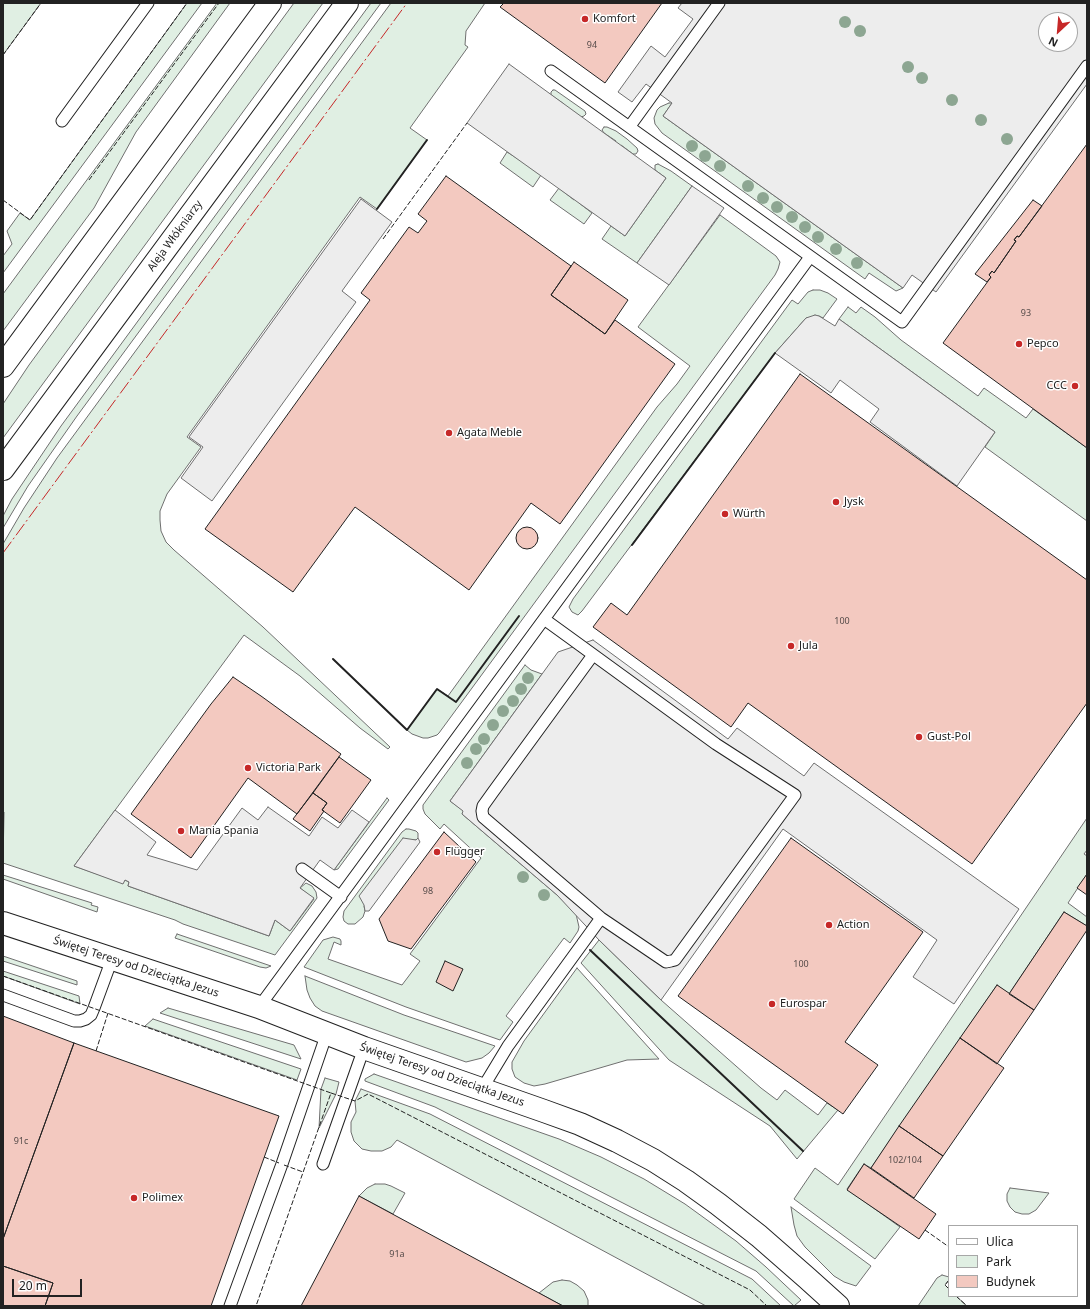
<!DOCTYPE html>
<meta charset="utf-8">
<style>
body{margin:0}
#map{position:relative;width:1090px;height:1309px;overflow:hidden;background:#fff;font-family:"Noto Sans",sans-serif}
canvas{display:block}
.frame{position:absolute;inset:0;border:4px solid #222;pointer-events:none}
.legend{position:absolute;left:948px;top:1225px;width:130px;height:72px;box-sizing:border-box;background:#fff;border:1px solid #a7a7a7;margin:0;padding:5px 7px;list-style:none;font-size:12px;color:#222}
.legend li{display:flex;align-items:center;gap:8px;height:20px}
.legend b{width:20px;border:1px solid #a7a7a7}
.north{position:absolute;left:1038px;top:12px;width:40px;height:40px;box-sizing:border-box;background:#fff;border:1px solid #a7a7a7;border-radius:50%;rotate:206deg;font-size:11px;font-weight:700;line-height:16px;text-align:center;color:#222}
.north::after{content:'';display:block;margin:auto;width:14px;height:18px;background:#c62828;clip-path:polygon(50% 0,100% 100%,50% 72%,0 100%)}
.scale{position:absolute;left:12px;top:1279px;width:70px;height:18px;box-sizing:border-box;border:2px solid #222;border-top:0;padding-left:5px;font-size:12px;line-height:14px;white-space:nowrap;color:#222;-webkit-text-stroke:3px #fff;paint-order:stroke}
</style>
<div id="map">
<canvas width="1090" height="1309"></canvas>
<div class="frame"></div>
<ul class="legend">
<li><b style="height:5px;background:#fff"></b>Ulica</li>
<li><b style="height:11px;background:#e0efe3"></b>Park</li>
<li><b style="height:11px;background:#f3c9c0"></b>Budynek</li>
</ul>
<div class="north">N</div>
<div class="scale">20 m</div>
</div>
<script>
const g = document.querySelector('canvas').getContext('2d');
g.lineJoin = 'round';
function fill(path, color) {
  g.fillStyle = color;
  g.fill(path, 'evenodd');
}
function toPath(rows) {
  const path = new Path2D();
  for (const r of rows) {
    if (r.length === 3) {
      path.moveTo(r[0] + r[2], r[1]);
      path.arc(r[0], r[1], r[2], 0, 2 * Math.PI);
      continue;
    }
    path.moveTo(r[0], r[1]);
    for (let i = 2; i < r.length; i += 2) path.lineTo(r[i], r[i + 1]);
  }
  return path;
}
function stroke(path, color, width, dash) {
  g.strokeStyle = color;
  g.lineWidth = width;
  g.lineCap = dash ? 'butt' : 'round';
  g.setLineDash(dash || []);
  g.stroke(path);
}
function write(font, color, halo, rows, align = 'center') {
  g.font = font + ' "Noto Sans",sans-serif';
  g.lineWidth = 3;
  g.setLineDash([]);
  g.textBaseline = 'middle';
  g.strokeStyle = halo;
  g.fillStyle = color;
  for (const [text, x, y, turn = 0] of rows) {
    g.save();
    g.translate(x, y);
    g.rotate((+turn || 0) * Math.PI / 180);
    g.textAlign = isNaN(turn) ? turn : align;
    if (halo) g.strokeText(text, 0, 0);
    g.fillText(text, 0, 0);
    g.restore();
  }
}
const green = toPath([
 [3,3,41,3,3,55,3,3],
 [187,3,202,3,3,273,3,256,12,244,7,231,20,213,30,220,187,3],
 [217,3,230,3,136,132,94,208,3,331,3,294,217,3],
 [294,3,323,3,3,438,3,404,29,365,294,3],
 [371,3,381,3,77,416,28,486,3,528,3,516,12,499,61,426,371,3],
 [391,3,485,3,466,31,465,45,468,47,410,128,427,140,377,209,360,197,187,437,201,447,167,494,160,511,160,520,161,531,166,542,174,550,263,627,390,747,388,749,360,728,300,676,244,635,74,866,123,883,125,880,129,882,128,886,269,936,275,920,290,931,314,899,300,888,306,883,312,886,316,892,317,898,275,955,183,924,175,920,3,863,4,812,3,811,3,544,24,508,57,458,391,3],
 [553,90,555,90,585,111,586,114,584,116,581,117,568,108,527,165,541,175,533,187,500,163,507,152,523,162,564,104,551,95,551,92,553,90],
 [669,103,672,103,663,116,903,288,896,291,869,273,865,279,662,133,655,124,654,118,657,110,660,107,669,103],
 [604,127,607,127,616,131,627,139,637,148,638,151,636,154,633,154,621,145,579,203,592,213,584,224,550,200,559,188,574,200,616,141,604,133,602,130,604,127],
 [658,164,671,171,692,186,637,263,602,239,611,226,625,236,666,178,655,170,655,165,658,164],
 [720,215,776,256,780,262,778,269,775,275,439,733,437,735,428,738,423,738,412,734,407,730,437,689,448,696,657,407,677,384,690,366,638,327,720,215],
 [813,290,820,290,828,293,837,299,823,318,819,316,806,318,775,353,582,611,578,615,572,612,569,607,573,599,792,300,798,304,808,292,813,290],
 [848,307,856,313,861,307,875,317,901,340,978,396,984,388,1026,418,1033,409,1087,448,1087,521,985,447,995,432,839,319,848,307],
 [525,665,531,670,542,674,450,801,464,811,462,814,557,895,576,914,579,927,578,931,570,943,564,938,506,1016,513,1022,500,1040,406,1007,304,967,323,940,333,937,340,939,341,941,341,945,334,942,328,959,402,985,420,961,410,954,481,858,444,824,440,829,425,814,423,809,423,805,525,665],
 [387,798,389,800,338,869,334,870,387,798],
 [1087,818,1087,850,1084,854,1087,856,1087,874,1068,903,1087,917,1087,926,1064,912,1009,994,997,985,871,1168,864,1164,847,1189,900,1227,875,1259,794,1199,815,1168,838,1185,1087,818],
 [406,829,409,829,416,831,418,833,418,838,416,840,413,840,364,906,365,911,363,917,355,924,348,924,344,921,343,917,344,911,402,832,406,829],
 [3,875,92,903,91,905,98,907,97,912,3,879,3,875],
 [177,934,271,966,266,968,260,967,175,938,177,934],
 [599,940,661,1000,761,1088,777,1100,785,1090,818,1115,827,1103,838,1110,797,1159,770,1126,669,1060,581,963,599,940],
 [3,956,77,981,77,985,3,961,3,956],
 [577,968,659,1059,627,1060,545,1084,534,1086,524,1083,515,1077,512,1069,512,1062,524,1041,577,968],
 [3,971,79,996,80,1004,3,976,3,971],
 [305,976,404,1015,495,1046,489,1053,482,1058,466,1062,322,1011,315,1006,310,998,307,990,305,976],
 [168,1008,294,1045,301,1059,160,1013,168,1008],
 [153,1019,301,1069,297,1080,145,1026,153,1019],
 [374,1074,559,1139,601,1157,644,1179,685,1204,736,1241,766,1267,801,1300,794,1306,756,1271,435,1107,365,1081,365,1079,374,1074],
 [325,1078,339,1082,336,1094,319,1128,321,1089,325,1078],
 [361,1089,430,1114,752,1279,781,1306,706,1306,397,1140,391,1147,382,1151,371,1151,362,1149,354,1141,351,1132,351,1122,356,1112,355,1101,361,1089],
 [375,1184,385,1184,391,1186,405,1193,393,1214,359,1196,367,1188,375,1184],
 [1010,1188,1049,1193,1036,1210,1029,1214,1022,1214,1015,1212,1010,1207,1007,1201,1007,1194,1010,1188],
 [791,1207,871,1266,856,1286,844,1282,834,1276,805,1247,797,1236,794,1225,791,1207],
 [942,1275,949,1277,949,1280,945,1285,949,1289,949,1296,956,1296,967,1306,918,1306,937,1278,942,1275],
 [562,1280,570,1281,577,1285,584,1291,588,1300,588,1306,563,1306,539,1293,553,1282,562,1280]
]);
const parking = toPath([
 [682,3,1087,3,1087,84,936,292,912,275,903,288,663,116,672,103,646,84,632,102,618,92,651,46,665,57,693,19,678,8,682,3],
 [1046,20,1070,20,1070,44,1046,44,1046,20],
 [509,64,666,178,625,236,467,123,509,64],
 [692,186,724,208,669,285,637,263,692,186],
 [361,199,392,222,342,291,356,302,212,501,181,478,203,447,189,437,361,199],
 [815,315,819,316,835,326,839,319,995,432,957,486,870,422,879,409,840,380,831,393,775,353,806,318,815,315],
 [593,640,728,739,737,728,804,776,814,763,1019,909,954,1004,913,977,937,940,783,829,661,1000,599,940,557,895,462,814,463,811,450,801,558,652,593,640],
 [268,807,309,836,322,817,338,828,352,810,369,822,334,870,320,860,300,888,314,898,290,931,275,920,269,936,128,886,129,882,125,880,123,884,74,866,115,810,156,842,147,855,197,870,242,808,258,820,268,807],
 [403,838,416,840,418,838,420,842,369,911,365,911,364,905,359,896,403,838]
]);
const building = toPath([
 [504,3,662,3,605,83,500,7,504,3],
 [1087,144,1087,448,943,343,991,277,989,275,992,271,994,273,1016,241,1014,240,1017,236,1019,237,1087,144],
 [446,176,571,266,551,295,605,334,615,320,675,364,560,524,531,503,469,590,355,507,293,592,205,529,370,300,361,293,409,227,418,233,427,221,418,214,446,176],
 [1033,200,1042,206,1019,237,1017,236,1014,240,1016,241,994,273,992,271,989,275,991,277,987,282,975,274,1033,200],
 [574,262,628,300,605,334,551,295,574,262],
 [800,374,1087,580,1087,703,972,864,748,703,731,727,593,627,611,603,627,615,800,374],
 [527,538,11],
 [233,677,261,696,341,754,297,814,248,778,191,858,131,814,211,704,233,677],
 [339,757,371,780,340,823,322,810,327,803,313,793,339,757],
 [313,793,327,803,322,810,324,811,310,831,293,819,313,793],
 [444,832,476,862,411,949,388,941,379,919,444,832],
 [791,838,923,932,845,1042,878,1065,843,1114,678,996,791,838],
 [1087,874,1087,895,1077,888,1087,874],
 [1064,912,1087,926,1087,930,1034,1010,1009,994,1064,912],
 [445,961,463,969,453,991,436,982,445,961],
 [997,985,1034,1010,997,1064,960,1038,997,985],
 [3,1016,74,1043,3,1239,3,1016],
 [960,1038,1004,1068,943,1156,899,1126,960,1038],
 [74,1043,279,1116,211,1306,45,1306,53,1283,3,1266,3,1239,74,1043],
 [899,1126,943,1156,914,1198,871,1168,899,1126],
 [864,1164,936,1214,919,1239,847,1190,864,1164],
 [359,1196,539,1293,563,1306,301,1306,359,1196],
 [3,1266,53,1283,45,1306,3,1306,3,1266]
]);
const lane = toPath([
 [551,71,902,322,1087,66],
 [62,121,148,3],
 [630,126,719,3],
 [544,619,573,640,716,744,795,795,675,960,671,961,666,962,601,918,483,817,482,811,483,806,493,792,593,655],
 [302,869,341,897],
 [3,995,74,1021,80,1021,86,1019,91,1015,94,1008,112,959],
 [259,1007,810,257],
 [482,1089,508,1046,601,918],
 [323,1164,364,1048],
 [230,1306,282,1164,327,1033]
]);
const secondary = toPath([
 [3,923,259,1007,364,1048,544,1111,580,1124,617,1141,653,1160,686,1181,718,1204,759,1236,807,1278,838,1306]
]);
const primary = toPath([
 [3,366,270,3],
 [3,469,347,3]
]);
const fence = toPath([
 [3,55,41,3],
 [89,180,219,3],
 [3,200,30,220,187,3],
 [383,239,467,123],
 [3,976,331,1093,256,1306],
 [96,1051,108,1013],
 [331,1093,355,1101,368,1094,750,1290,767,1306],
 [264,1157,279,1163],
 [284,1165,303,1172],
 [925,1230,949,1247],
 [949,1280,945,1285,949,1289],
 [956,1296,967,1306]
]);
const wall = toPath([
 [377,209,427,140],
 [632,545,775,353],
 [333,659,407,730,437,689,456,702,519,616],
 [590,950,803,1151]
]);
const power = toPath([
 [3,553,407,3]
]);
const trees = [
 [845,22],
 [860,31],
 [908,67],
 [922,78],
 [952,100],
 [981,120],
 [1007,139],
 [692,146],
 [705,156],
 [720,166],
 [748,186],
 [763,198],
 [777,207],
 [792,217],
 [805,227],
 [818,237],
 [836,249],
 [857,263],
 [528,678],
 [521,689],
 [513,701],
 [503,711],
 [493,725],
 [484,739],
 [476,749],
 [467,763],
 [523,877],
 [544,895]
];
const markers = [
 [585,19,4,"#c62828"],
 [1019,344,4,"#c62828"],
 [1075,386,4,"#c62828"],
 [449,433,4,"#c62828"],
 [836,502,4,"#c62828"],
 [725,514,4,"#c62828"],
 [791,646,4,"#c62828"],
 [919,737,4,"#c62828"],
 [248,768,4,"#c62828"],
 [181,831,4,"#c62828"],
 [437,852,4,"#c62828"],
 [829,925,4,"#c62828"],
 [772,1004,4,"#c62828"],
 [134,1198,4,"#c62828"]
];
const numberNames = [
 ["94",592,45],
 ["93",1026,313],
 ["100",842,621],
 ["98",428,891],
 ["100",801,964],
 ["91c",21,1141],
 ["102/104",905,1160],
 ["91a",397,1254]
];
const poiNames = [
 ["Komfort",593,19],
 ["Pepco",1027,344],
 ["CCC",1067,386,"right"],
 ["Agata Meble",457,433],
 ["Jysk",844,502],
 ["Würth",733,514],
 ["Jula",799,646],
 ["Gust-Pol",927,737],
 ["Victoria Park",256,768],
 ["Mania Spania",189,831],
 ["Flügger",445,852],
 ["Action",837,925],
 ["Eurospar",780,1004],
 ["Polimex",142,1198]
];
const streetNames = [
 ["Aleja Włókniarzy",175,236,-54],
 ["Świętej Teresy od Dzieciątka Jezus",136,967,18],
 ["Świętej Teresy od Dzieciątka Jezus",442,1075,19]
];
fill(green, '#e0efe3');
stroke(green, '#6f6f6f', 1);
fill(parking, '#ededed');
stroke(parking, '#6f6f6f', 1);
fill(building, '#f3c9c0');
stroke(building, '#222', 1);
stroke(lane, '#222', 13);
stroke(secondary, '#222', 24);
stroke(primary, '#222', 24);
stroke(lane, '#fff', 11);
stroke(secondary, '#fff', 22);
stroke(primary, '#fff', 22);
stroke(fence, '#222', 1, [5, 2]);
stroke(wall, '#222', 2);
stroke(power, '#c62828', 1, [14, 3, 2, 3]);
g.fillStyle = '#8da692';
for (const [x, y] of trees) {
  g.beginPath();
  g.arc(x, y, 6, 0, 2 * Math.PI);
  g.fill();
}
for (const [x, y, r, color] of markers) {
  const dot = new Path2D();
  dot.arc(x, y, r, 0, 2 * Math.PI);
  g.fillStyle = color;
  g.fill(dot);
  stroke(dot, '#fff', 1.5);
}
write('9px', '#564c4a', null, numberNames);
write('11px', '#222', '#fff', poiNames, 'left');
write('11px', '#222', '#fff', streetNames);
</script>
